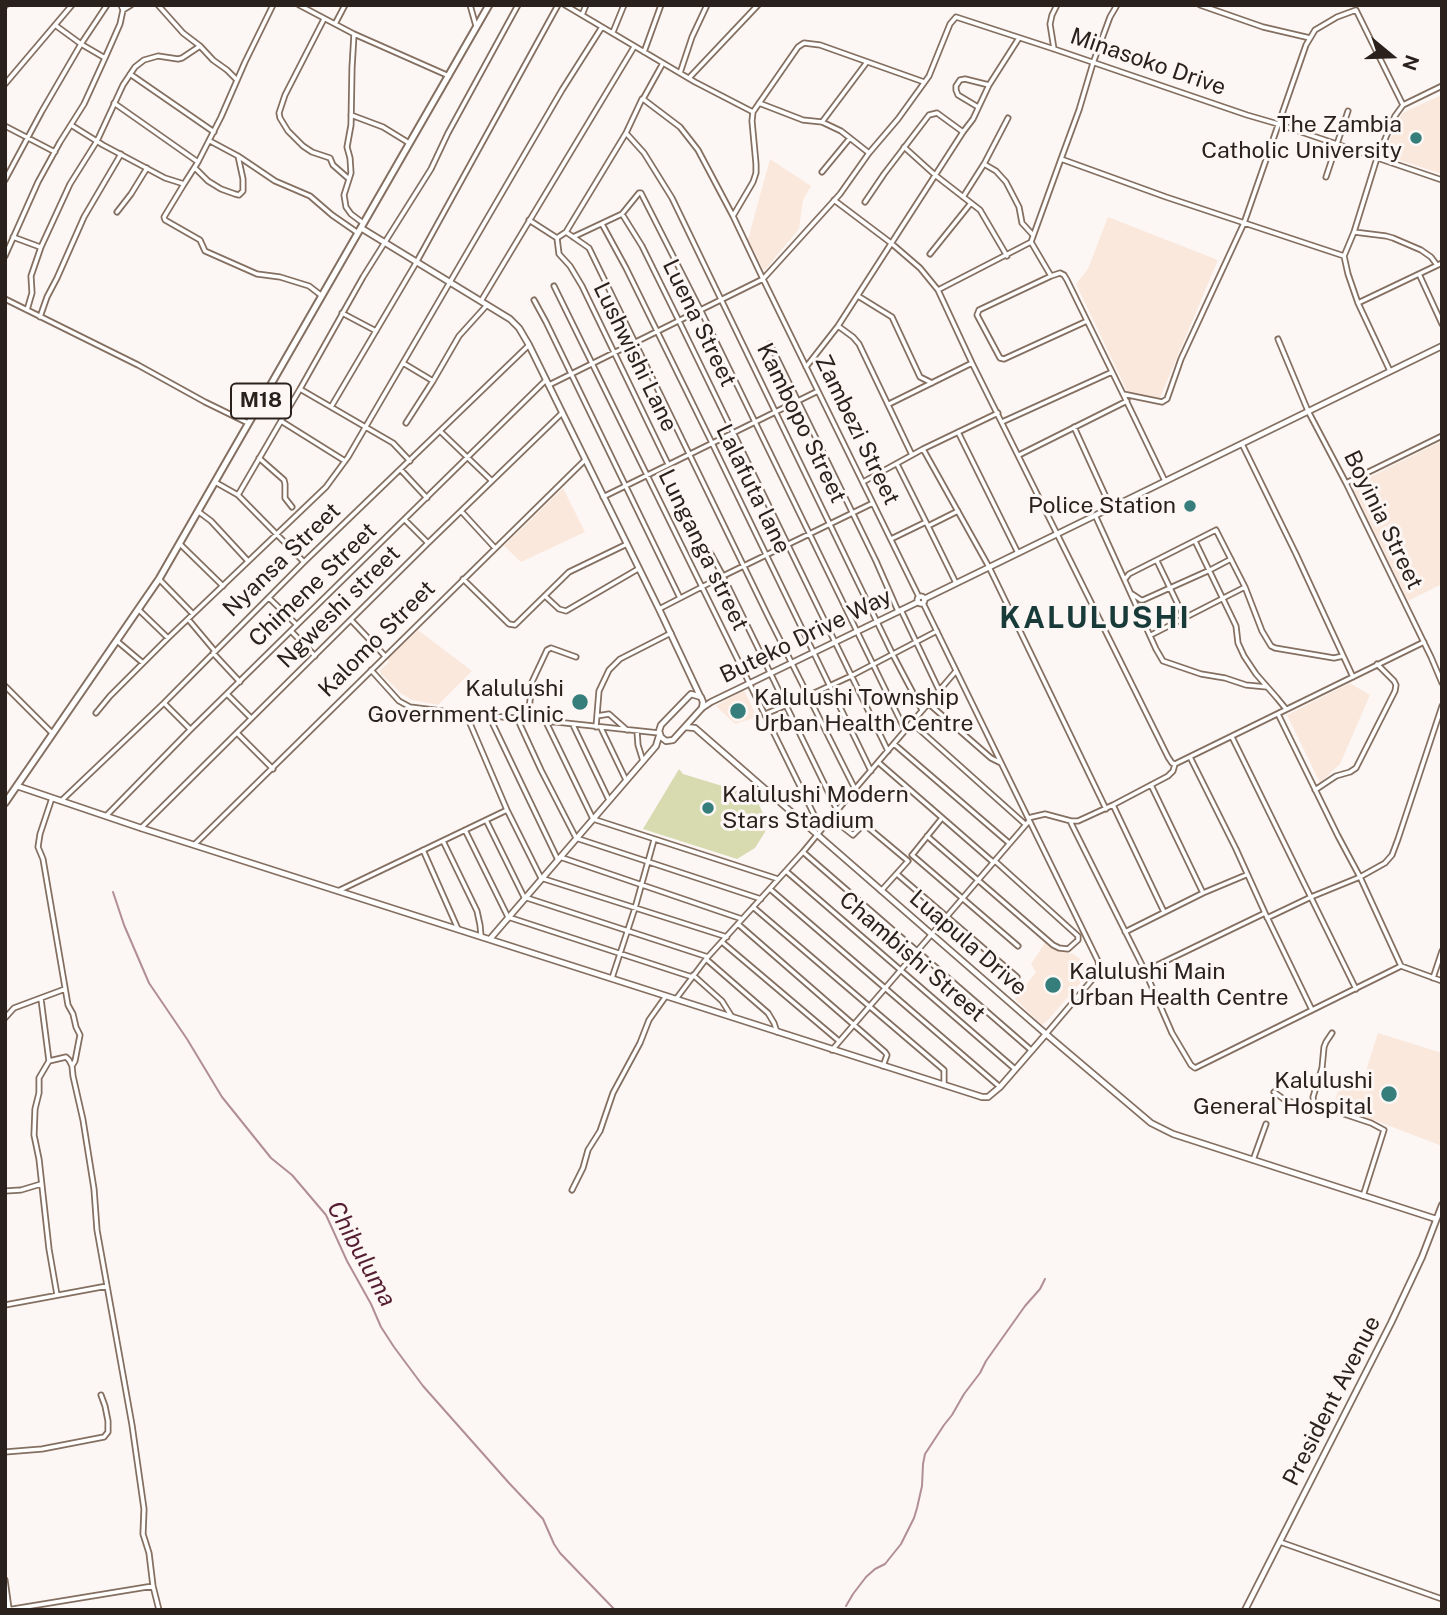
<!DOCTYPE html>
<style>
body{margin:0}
#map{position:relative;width:1447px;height:1615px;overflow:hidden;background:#fcf7f4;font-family:"Public Sans",sans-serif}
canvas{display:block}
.frame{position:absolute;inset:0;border:7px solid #2a211c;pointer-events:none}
.north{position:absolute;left:1356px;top:21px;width:70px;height:70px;-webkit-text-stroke:5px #fcf7f4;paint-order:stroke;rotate:109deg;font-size:19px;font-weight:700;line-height:28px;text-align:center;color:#2a211c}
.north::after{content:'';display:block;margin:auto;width:24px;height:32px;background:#2a211c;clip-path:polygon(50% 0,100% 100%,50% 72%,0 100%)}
</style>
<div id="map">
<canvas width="1447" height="1615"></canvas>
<div class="frame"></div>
<div class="north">N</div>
</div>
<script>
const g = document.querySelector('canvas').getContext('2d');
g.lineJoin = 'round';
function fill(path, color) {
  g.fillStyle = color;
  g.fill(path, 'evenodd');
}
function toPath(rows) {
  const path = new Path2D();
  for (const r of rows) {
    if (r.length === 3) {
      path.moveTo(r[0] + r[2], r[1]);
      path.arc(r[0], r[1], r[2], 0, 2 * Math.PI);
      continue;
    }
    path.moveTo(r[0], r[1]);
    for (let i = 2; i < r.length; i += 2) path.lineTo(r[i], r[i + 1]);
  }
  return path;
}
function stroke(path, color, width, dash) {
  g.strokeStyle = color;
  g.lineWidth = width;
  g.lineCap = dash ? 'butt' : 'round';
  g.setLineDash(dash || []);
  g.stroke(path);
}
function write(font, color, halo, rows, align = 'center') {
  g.font = font + ' "Public Sans",sans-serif';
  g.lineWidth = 6;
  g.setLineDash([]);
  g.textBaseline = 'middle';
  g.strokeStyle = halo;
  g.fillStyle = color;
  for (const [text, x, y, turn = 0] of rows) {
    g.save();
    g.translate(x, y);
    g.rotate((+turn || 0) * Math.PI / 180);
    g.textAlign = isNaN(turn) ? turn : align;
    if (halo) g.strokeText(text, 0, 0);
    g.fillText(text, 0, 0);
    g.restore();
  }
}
const built = toPath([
 [1442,95,1442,174,1384,155,1398,120,1404,112],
 [770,159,811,186,803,200,799,229,764,271,748,239],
 [1108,217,1218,260,1160,398,1129,395,1076,284,1088,269],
 [1442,441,1442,584,1408,601,1352,486],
 [563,488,585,532,521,562,504,546],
 [418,630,472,671,438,705,412,700,402,694,381,674,380,670,389,662,387,659],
 [1350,683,1370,695,1340,764,1320,783,1287,715],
 [744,690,757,717,735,724,716,706],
 [1045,943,1053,949,1073,954,1093,968,1049,1019,1042,1025,1015,999,1036,972,1031,964],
 [1378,1033,1442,1053,1442,1146,1374,1120,1373,1123,1331,1109,1345,1074,1363,1080]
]);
const green = toPath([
 [679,769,683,774,755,796,766,820,765,832,755,848,737,859,643,829]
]);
const stream = toPath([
 [113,892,124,925,149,983,187,1039,222,1097,271,1158,292,1175,326,1215,347,1261,371,1304,381,1327,394,1347,423,1386,509,1483,543,1519,554,1544,560,1553,615,1610],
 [846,1606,853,1594,866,1577,875,1569,885,1564,901,1544,914,1518,917,1508,922,1486,923,1464,925,1454,944,1425,952,1415,964,1394,980,1373,986,1361,1025,1306,1040,1289,1045,1279]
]);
const street = toPath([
 [158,5,183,33,200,46,213,60,227,70,237,80],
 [299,5,354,34,449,76],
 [470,5,476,26],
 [565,5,695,82,753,112,752,121,756,164,756,173,753,182,733,216],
 [1117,5,1110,17,1093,63,1079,110,1061,159,1166,197,1344,256,1348,274,1358,303,1390,371],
 [1200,5,1263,27,1310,38],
 [5,6,6,5],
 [123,10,131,5],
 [582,15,586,5],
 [324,19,285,95,279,113,280,118,288,131,303,146,312,152,330,158,333,165,349,179],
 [335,24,345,5],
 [55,25,81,44,107,5],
 [613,32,624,5],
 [354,34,352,68,351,125,347,147,350,158,351,173,344,195,346,207,351,214,363,223],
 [1054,49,1050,24,1052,15,1057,5],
 [644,52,661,5],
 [105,58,120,24,123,10,121,5],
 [663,63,643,99,680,127,698,150,733,216,763,279,840,194,869,153,898,119,929,76,950,24,956,17,1054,49,1247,115,1278,124,1442,180],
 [680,73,692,37,707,5],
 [130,74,214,132],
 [689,78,758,5],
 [5,84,72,5],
 [759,103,803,120,822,122,867,62],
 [978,107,958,95,956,90,956,86,960,80,965,79,989,85],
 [753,112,798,47,804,43,820,45,924,82],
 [351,115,383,127,409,143],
 [822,122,841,131,869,153],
 [71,125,103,145,165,178,184,184,198,162,114,103],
 [5,126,55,152],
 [626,133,644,153,672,198,893,655,922,710],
 [904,147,935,175,980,210,1007,256],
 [238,156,275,181,310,196,332,215,358,233],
 [198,162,221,117,245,62,273,5],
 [984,164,996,171,1006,182,1019,207,1022,223,1033,235],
 [195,168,208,181,221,189,235,194,239,195,243,191,243,179,238,156,210,141],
 [822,172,850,138],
 [1326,177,1348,111],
 [5,180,42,111,81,44,105,58,84,104,60,142,38,182,5,256],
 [184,184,164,217,165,220,200,240,205,251,257,274,280,277,309,286,322,296],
 [963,197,984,164,1008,118],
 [834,200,891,243,920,268,938,290,972,363,1168,757,1172,763,1175,764],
 [865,202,884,174,929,115,937,113,963,132],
 [117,212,131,194,147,168],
 [622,214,642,246,679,321,888,751],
 [529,220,557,238,566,232,626,133,642,99],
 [602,224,626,268,712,443,871,771],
 [566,232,589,248,768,616,855,789],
 [1354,232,1386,236,1393,238,1421,250,1431,257,1437,265],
 [13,237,40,247],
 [573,237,622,214,639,193,641,193,701,311,905,730],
 [557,238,559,254,570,266,582,286,668,464],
 [1031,242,1051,276],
 [930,254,971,203],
 [1344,256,1354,232,1377,158,1395,116,1403,105,1442,86],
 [1419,274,1442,324],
 [554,286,821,829],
 [938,290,1031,242,1061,159],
 [858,296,892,317,920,377,932,383],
 [5,299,138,365,205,402,248,423],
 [534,300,546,322,680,598],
 [481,301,634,47],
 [1358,303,1442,263],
 [27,310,32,293,31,276,41,247,70,184,97,141,123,85,135,67,144,60,158,56,178,59,182,58,200,46],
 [342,313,376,331],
 [40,317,47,297,57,278,84,217,121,154],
 [1087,321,1004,359,1000,358,977,315,979,310,1051,276,1060,273,1064,275,1067,280,1123,394,1165,481],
 [838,326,853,337,859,344,912,455],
 [1278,339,1308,411,1346,483,1431,657,1442,683],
 [770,344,876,561,898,611],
 [403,363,433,381],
 [806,367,838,326,963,132,973,119,989,85,1019,38],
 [549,385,763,279,919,597],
 [300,389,281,421,345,461],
 [1123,394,1162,402,1167,399,1181,359,1244,223,1306,45,1315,30,1337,17,1356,10,1403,105],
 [889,404,972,363],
 [331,407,416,263,558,5],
 [1002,422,1112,372],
 [406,423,433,381,459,336,487,305],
 [1074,427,1111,508],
 [441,432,492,481],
 [958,432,1018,553],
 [1242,444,1296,554,1353,677],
 [923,449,989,567,1106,809],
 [1019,455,1127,401],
 [259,458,284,480,285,484,285,498,292,507],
 [410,461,393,443,300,389,363,277,431,169,448,133,518,5],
 [897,464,926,522],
 [401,470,427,498],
 [215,482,238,495,281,421],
 [863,482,923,449,998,413],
 [1346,483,1442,436],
 [238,495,304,562],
 [603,497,818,391],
 [461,511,495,548],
 [199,512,211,521,248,561],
 [1095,515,1156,649,1163,661,1201,674,1225,678,1246,685,1267,687],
 [405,520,428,543],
 [928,526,958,511],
 [891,539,926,522,956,583],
 [1195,541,1236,626,1238,643,1244,656,1256,674,1277,698,1286,709],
 [180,544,223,586],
 [711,554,723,576,837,810],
 [1157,561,1184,617],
 [159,579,193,614],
 [463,579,509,624,515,625,569,572,627,544],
 [1125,579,1129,574,1216,530,1245,587,1262,631,1271,646,1275,648,1334,658,1343,656],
 [1132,594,1141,600,1143,600,1210,570,1231,559],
 [545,596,559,609,566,611,638,569],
 [269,598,297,625],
 [923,603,1098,961,1099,967,1097,974,1046,1034],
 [138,609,168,638],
 [659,609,723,576,873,503],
 [901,610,939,690],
 [188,619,214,650],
 [351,620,385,656],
 [291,631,315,656],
 [1151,635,1245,587],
 [117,641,143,663],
 [213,653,240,682],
 [371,670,399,701,410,707,466,714,528,719,659,733],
 [5,686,52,733],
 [227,694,251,718],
 [164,703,190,729],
 [928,703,991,758,1001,763],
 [96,713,110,696,168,638,326,487,348,457,562,90,602,27],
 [466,714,507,810,541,878,727,937],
 [765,714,797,701,851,676,937,631],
 [1278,714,1338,836,1360,877,1401,966,1442,981],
 [489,716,558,860],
 [597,716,609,714,627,730],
 [517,718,541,770,576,838,761,899],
 [528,719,532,682,547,650,551,648,576,657],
 [546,722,593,819,778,879],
 [912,723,1025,824],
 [573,725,609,800],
 [596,727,599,691,609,670,620,659,671,633],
 [601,728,626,780],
 [637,731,638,745,643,761],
 [237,733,273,769],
 [1232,737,1356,989],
 [894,744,1009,843],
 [1190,757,1236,849,1265,913,1312,1010],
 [878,762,993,862],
 [1151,785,1203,893],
 [1315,790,1336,776,1350,772,1356,768,1395,691,1396,685,1394,681,1377,664],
 [52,798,40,834,38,847,43,859,68,1005,73,1014,76,1027,80,1035,75,1061,72,1066,73,1076,83,1120,94,1189,97,1230,132,1425,144,1509,143,1534,149,1553,153,1586,159,1610],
 [61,801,164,703,304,562,529,345],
 [1113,805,1164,912],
 [106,816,190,730,546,380],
 [1028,818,1045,814,1071,821,1078,821,1113,805,1168,776,1173,771,1175,764,1424,642],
 [486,820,524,897,708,957],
 [1071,823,1145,971,1265,913],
 [824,826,832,827,839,824,853,835,862,826,865,825,908,861],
 [141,828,428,543,562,413],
 [465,830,508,917,692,977],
 [927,836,1053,945,1059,948,1068,949,1078,940,1078,936,995,861],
 [443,841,477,911,480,925,481,936],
 [195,844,585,460],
 [423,850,458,929],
 [803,852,1031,1050],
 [913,854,942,818],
 [912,855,1018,946],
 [560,857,742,919],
 [786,871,1015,1069],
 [897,874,1017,977],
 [770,889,1000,1087],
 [338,891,507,810],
 [881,891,908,861],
 [753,907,944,1070,944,1085],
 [1267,918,1311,897,1360,877,1385,863,1392,855,1398,839,1442,706],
 [738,924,885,1052,887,1055,883,1066],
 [1125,932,1203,893,1246,875],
 [722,942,839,1041],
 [706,959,768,1013,774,1023,777,1032],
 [1145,971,1172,1033,1191,1065,1195,1068,1401,966],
 [693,975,722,1001,732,1017],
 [612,978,635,908,654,840],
 [1433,978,1442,951],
 [41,999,49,1061,39,1078,39,1093,35,1109,34,1135,39,1159,49,1249,57,1295],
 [676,999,706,959,803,852,855,789,956,671],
 [5,1018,14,1008,65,989],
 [1332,1033,1326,1042,1324,1047,1322,1068,1313,1097,1314,1104,1371,1123,1384,1130,1363,1196],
 [832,1050,1029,821],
 [49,1061,66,1057,69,1060,72,1066],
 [1274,1092,1285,1100,1295,1103,1308,1106,1314,1104],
 [1253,1160,1266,1124],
 [572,1190,583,1168,588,1150,600,1131,613,1093,640,1043,649,1020,666,996],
 [5,1191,21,1190,41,1184],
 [5,1305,107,1286],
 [5,1452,42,1449,104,1437,108,1432,108,1421,105,1406,101,1395],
 [1280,1542,1442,1599],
 [5,1580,9,1609],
 [7,1610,153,1586]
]);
const secondary = toPath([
 [361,228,510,319,519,328,529,345,659,609,700,696],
 [921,600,3.5],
 [924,599,1442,346],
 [702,708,703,702,701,697,691,694,661,725,659,731,661,737,666,741,673,740,702,708,711,702,918,602],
 [685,727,695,728,1046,1034,1151,1123,1173,1134,1436,1219],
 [17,786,141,828,982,1097,988,1097,1000,1087,1046,1034],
 [490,939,656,746,659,736],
 [1245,1610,1391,1323,1422,1257,1442,1205]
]);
const primary = toPath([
 [5,803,159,579,489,5]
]);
const markers = [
 [1416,138,7,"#357e7b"],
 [1190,506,7,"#357e7b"],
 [580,702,9,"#357e7b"],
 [738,711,9,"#357e7b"],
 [708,808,7,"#357e7b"],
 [1053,985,9,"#357e7b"],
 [1389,1094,9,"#357e7b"]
];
const shields = [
 [261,401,60]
];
const shieldNames = [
 ["M18",261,401]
];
const streetNames = [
 ["Minasoko Drive",1148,62,19],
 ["Luena Street",699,323,64],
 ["Lushwishi Lane",635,357,64],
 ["Kambopo Street",801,423,64],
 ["Zambezi Street",857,430,64],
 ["Lalafuta lane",753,489,64],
 ["Boyinia Street",1383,520,64],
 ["Lunganga street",703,550,64],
 ["Nyansa Street",282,560,-44],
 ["Chimene Street",313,585,-44],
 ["Ngweshi street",339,607,-45],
 ["Buteko Drive Way",806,636,-26],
 ["Kalomo Street",377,639,-45],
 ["Luapula Drive",968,943,41],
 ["Chambishi Street",912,957,41],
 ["President Avenue",1332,1401,-63]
];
const poiNames = [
 ["The Zambia",1402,125],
 ["Catholic University",1402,151],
 ["Police Station",1176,506],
 ["Kalulushi",564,689],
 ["Government Clinic",564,715],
 ["Kalulushi Township",754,698,"left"],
 ["Urban Health Centre",754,724,"left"],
 ["Kalulushi Modern",722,795,"left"],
 ["Stars Stadium",722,821,"left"],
 ["Kalulushi Main",1069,972,"left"],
 ["Urban Health Centre",1069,998,"left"],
 ["Kalulushi",1373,1081],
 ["General Hospital",1373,1107]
];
const waterNames = [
 ["Chibuluma",361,1254,61]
];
const districtNames = [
 ["KALULUSHI",1095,619]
];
fill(built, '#fbe8dd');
fill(green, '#d8dab0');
stroke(stream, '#b28e96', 2);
stroke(street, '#846f61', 7);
stroke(secondary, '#846f61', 8);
stroke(primary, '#846f61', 9);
stroke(street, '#fff', 3.5);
stroke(secondary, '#fff', 4.5);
stroke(primary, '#fff', 5);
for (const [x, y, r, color] of markers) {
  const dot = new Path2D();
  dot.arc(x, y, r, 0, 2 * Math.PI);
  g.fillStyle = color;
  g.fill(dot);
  stroke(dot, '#fcf7f4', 2.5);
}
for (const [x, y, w] of shields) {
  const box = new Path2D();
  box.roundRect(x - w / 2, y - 17.5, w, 35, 5);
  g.fillStyle = '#fcf7f4';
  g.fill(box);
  stroke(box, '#2a211c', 2);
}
write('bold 21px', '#2a211c', null, shieldNames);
write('23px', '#2a211c', '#fcf7f4', streetNames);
write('23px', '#2a211c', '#fcf7f4', poiNames, 'right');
write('italic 24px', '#551d32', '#fcf7f4', waterNames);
g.letterSpacing = '2px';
write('bold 30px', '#183b3a', '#fcf7f4', districtNames);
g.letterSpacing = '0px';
</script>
